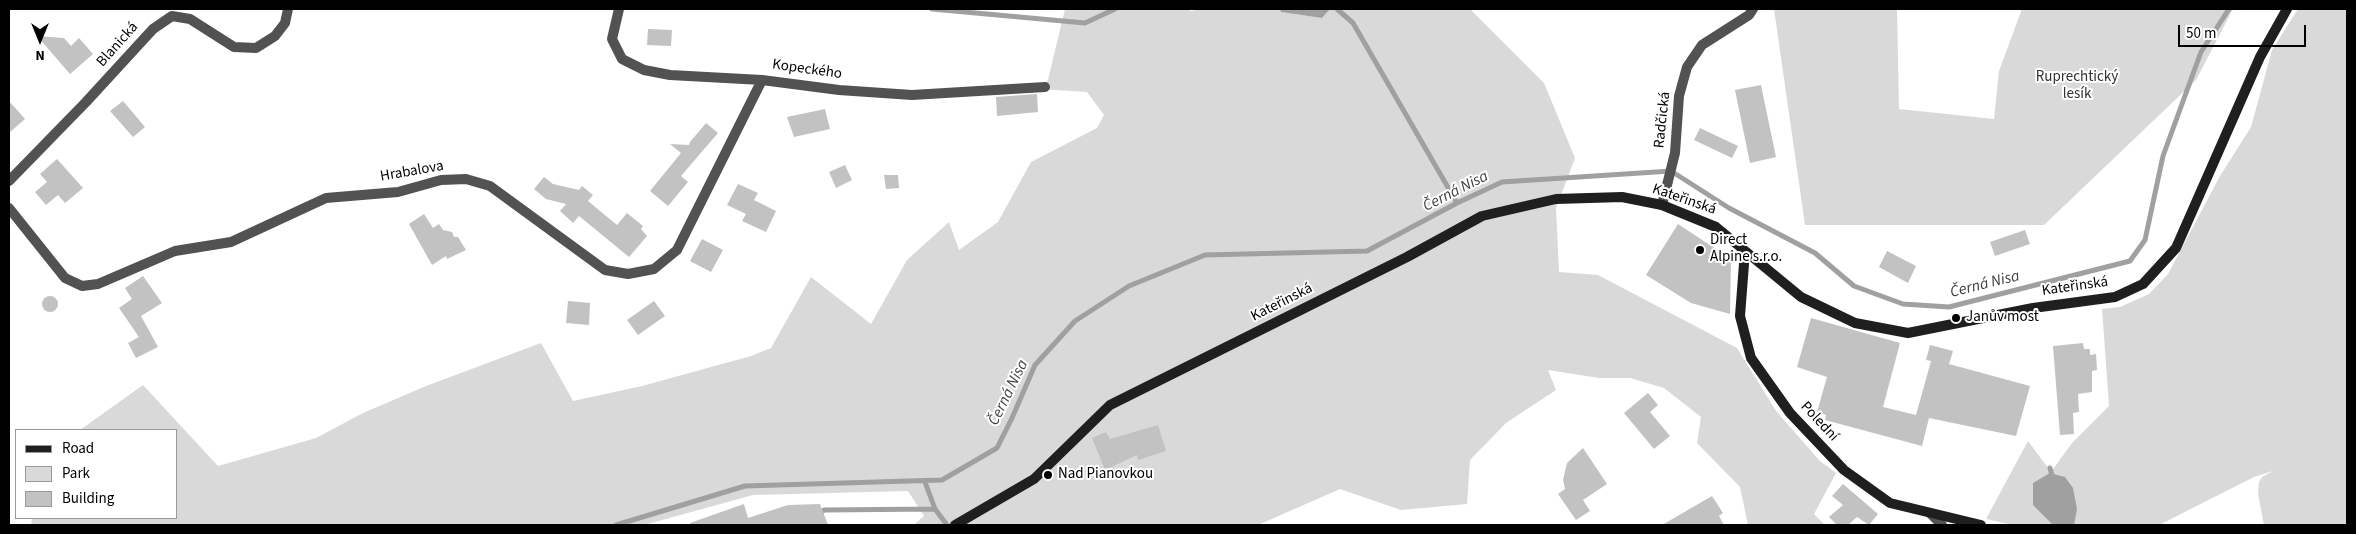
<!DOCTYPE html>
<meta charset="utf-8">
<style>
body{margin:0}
#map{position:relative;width:2356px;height:534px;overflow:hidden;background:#fff;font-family:"Source Sans 3",sans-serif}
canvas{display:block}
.frame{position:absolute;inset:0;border:10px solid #000;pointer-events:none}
.legend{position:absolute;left:15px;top:429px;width:162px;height:90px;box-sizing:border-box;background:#fff;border:1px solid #999;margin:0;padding:6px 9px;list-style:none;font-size:15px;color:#000}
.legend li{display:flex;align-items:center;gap:10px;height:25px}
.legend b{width:25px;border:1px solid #999}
.north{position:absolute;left:15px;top:15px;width:50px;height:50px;-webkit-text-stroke:4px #fff;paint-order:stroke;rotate:180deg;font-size:14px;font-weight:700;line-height:20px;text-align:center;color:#000}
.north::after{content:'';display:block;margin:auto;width:18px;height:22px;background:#000;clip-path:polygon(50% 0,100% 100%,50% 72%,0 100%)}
.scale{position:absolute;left:2178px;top:25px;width:128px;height:22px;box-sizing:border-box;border:2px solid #000;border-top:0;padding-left:6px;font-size:15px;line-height:18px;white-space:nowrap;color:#000;-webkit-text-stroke:4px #fff;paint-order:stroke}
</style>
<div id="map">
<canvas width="2356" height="534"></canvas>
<div class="frame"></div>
<ul class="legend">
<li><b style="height:6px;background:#1f1f1f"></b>Road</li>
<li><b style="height:14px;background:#d9d9d9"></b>Park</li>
<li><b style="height:14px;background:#c2c2c2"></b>Building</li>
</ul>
<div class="north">N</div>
<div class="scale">50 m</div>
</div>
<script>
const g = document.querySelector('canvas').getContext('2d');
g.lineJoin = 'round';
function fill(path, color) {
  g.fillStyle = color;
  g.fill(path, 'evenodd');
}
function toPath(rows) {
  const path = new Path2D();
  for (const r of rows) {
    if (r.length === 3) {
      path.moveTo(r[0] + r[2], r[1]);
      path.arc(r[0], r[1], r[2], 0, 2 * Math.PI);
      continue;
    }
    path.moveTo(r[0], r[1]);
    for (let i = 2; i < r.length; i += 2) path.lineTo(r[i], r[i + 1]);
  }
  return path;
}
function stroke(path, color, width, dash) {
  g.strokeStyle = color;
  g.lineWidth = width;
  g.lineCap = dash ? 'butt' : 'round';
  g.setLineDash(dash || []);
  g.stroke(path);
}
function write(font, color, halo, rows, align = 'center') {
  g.font = font + ' "Source Sans 3",sans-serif';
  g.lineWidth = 4;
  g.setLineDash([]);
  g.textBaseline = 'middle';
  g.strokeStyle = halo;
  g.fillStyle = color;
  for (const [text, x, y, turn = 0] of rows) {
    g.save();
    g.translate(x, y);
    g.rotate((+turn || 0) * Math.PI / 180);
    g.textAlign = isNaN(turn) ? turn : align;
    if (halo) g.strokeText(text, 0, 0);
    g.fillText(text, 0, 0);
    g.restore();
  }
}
const green = toPath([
 [1065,9,1186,9,1191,11,1202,9,1280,9,1282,12,1322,18,1330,9,1470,9,1544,83,1575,158,1556,208,1559,272,1598,275,1737,348,1776,411,1820,461,1836,473,1814,514,1825,525,1748,525,1740,487,1697,443,1701,417,1664,388,1630,378,1599,378,1548,370,1556,390,1506,423,1470,460,1467,504,1401,510,1340,489,1258,525,914,525,924,516,908,491,753,495,644,525,31,525,32,518,176,518,176,430,80,430,143,385,218,466,316,438,363,413,426,386,541,343,573,401,642,386,751,356,771,348,811,277,871,324,907,260,949,222,959,250,998,222,1031,162,1097,128,1104,115,1087,92,1040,89,1048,80],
 [1774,9,1897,9,1899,109,1994,119,1999,71,2022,9,2233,9,2196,80,2044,225,1805,225],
 [2298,9,2347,9,2347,525,2264,525,2258,494,2259,482,2262,477,2273,471,2254,477,2159,525,2013,525,1986,519,2028,441,2051,472,2072,443,2109,406,2102,309,2120,307,2149,294,2168,274,2220,176,2251,127,2272,50]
]);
const water = toPath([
 [1280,9,1330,9,1322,18,1281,12],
 [2050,473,2065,477,2073,488,2077,509,2074,525,2053,525,2033,505,2033,483]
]);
const stream = toPath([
 [932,9,1085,23,1115,9],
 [1337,9,1353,23,1457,203],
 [2050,468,2053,479],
 [925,482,935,509,947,525],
 [819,514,824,510,935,509],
 [616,525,745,486,942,480,997,448,1012,418,1035,365,1075,321,1129,286,1205,255,1367,251,1457,203,1502,182,1671,171,1729,208,1815,253,1854,286,1903,304,1949,307,2130,261,2145,240,2163,156,2201,52,2229,9]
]);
const building = toPath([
 [648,29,672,30,671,46,647,45],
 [37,36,64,38,71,46,79,38,93,54,70,74],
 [1761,85,1776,157,1750,163,1735,90],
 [1037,94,1038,112,997,116,996,97],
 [9,101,25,119,9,133],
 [123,101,145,127,133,137,110,111],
 [825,109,830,129,794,137,787,117],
 [706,123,718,133,681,176,688,182,668,206,650,191,681,153,670,144,689,145,690,142],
 [1700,128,1738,146,1732,158,1694,140],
 [57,159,83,188,65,203,58,195,46,205,35,192,47,182,40,174],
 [845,165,852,180,836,188,829,172],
 [884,175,898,175,899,188,886,189],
 [544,177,553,184,579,190,582,186,593,195,588,201,617,225,627,213,643,226,641,229,647,236,629,257,579,216,573,223,560,211,566,204,546,199,534,189],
 [738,184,758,193,754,200,776,211,766,232,742,221,746,214,727,205],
 [424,214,433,228,439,224,443,230,452,232,454,237,458,237,466,250,447,259,446,256,432,265,409,224],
 [1678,224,1731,259,1730,314,1691,303,1646,275],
 [2025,230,2030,244,1995,256,1990,242],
 [702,239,723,250,711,272,690,261],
 [1887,251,1916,266,1908,283,1879,267],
 [143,276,162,303,141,316,158,347,136,358,128,343,139,337,119,308,132,299,125,288],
 [50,304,8],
 [568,301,590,303,589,325,566,323],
 [654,301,665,316,638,335,627,320],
 [1811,318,1900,343,1883,407,1916,415,1931,361,1926,360,1930,345,1953,351,1949,364,2030,386,2016,436,1929,418,1922,446,1825,420,1826,415,1817,412,1827,377,1797,367],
 [2083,343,2084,349,2090,349,2090,355,2096,354,2097,370,2092,371,2092,392,2078,394,2079,412,2073,413,2074,434,2060,435,2053,346],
 [1648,393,1658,405,1650,412,1670,436,1654,449,1624,413],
 [1158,425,1166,451,1138,460,1137,455,1105,470,1092,438,1106,432,1110,439],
 [1583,448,1607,484,1583,500,1590,511,1576,520,1558,494,1565,489,1563,480,1567,463],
 [1843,484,1878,514,1869,525,1857,517,1848,525,1837,525,1829,517,1843,505,1832,496],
 [1712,496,1723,513,1719,516,1724,525,1662,525],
 [744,504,748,518,788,505,820,504,828,525,691,525,690,523]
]);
const street = toPath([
 [619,9,612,39,622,59,644,70,670,75,762,80,839,90,912,95,1045,87],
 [9,181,86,102,153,29,172,16,190,19,234,47,256,48,275,36,285,23,288,9],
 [1662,205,1675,153,1679,96,1687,67,1702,45,1749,15,1753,9],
 [9,208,65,278,82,286,98,284,175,251,231,242,326,198,398,192,441,180,466,179,490,186,605,270,628,274,654,269,677,250,762,80],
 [1930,513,1942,525]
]);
const secondary = toPath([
 [1745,251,1740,316,1751,358,1790,413,1844,470,1890,503,1981,525],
 [955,525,1034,479,1110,405,1407,257,1482,216,1556,199,1622,197,1662,205,1716,227,1801,297,1855,323,1908,333,2033,308,2115,297,2143,284,2176,248,2260,57,2287,9]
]);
const markers = [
 [1700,250,5,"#000"],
 [1956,318,5,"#000"],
 [1048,475,5,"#000"]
];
const streetNames = [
 ["Blanická",118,45,-48],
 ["Kopeckého",807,70,8],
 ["Radčická",1663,120,-84],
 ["Hrabalova",412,172,-10],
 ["Kateřinská",1684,200,19],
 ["Kateřinská",2075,287,-8],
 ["Kateřinská",1282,303,-27],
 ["Polední",1819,422,47]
];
const parkNames = [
 ["Ruprechtický",2077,78],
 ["lesík",2077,95]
];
const poiNames = [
 ["Direct",1710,241],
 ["Alpine s.r.o.",1710,258],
 ["Janův most",1966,318],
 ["Nad Pianovkou",1058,475]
];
const waterNames = [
 ["Černá Nisa",1456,192,-27],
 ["Černá Nisa",1985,285,-14],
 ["Černá Nisa",1009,393,-64]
];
fill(green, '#d9d9d9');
fill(water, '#a0a0a0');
stroke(stream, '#a0a0a0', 5);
fill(building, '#c2c2c2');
stroke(street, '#525252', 10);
stroke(secondary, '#1f1f1f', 10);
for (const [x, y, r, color] of markers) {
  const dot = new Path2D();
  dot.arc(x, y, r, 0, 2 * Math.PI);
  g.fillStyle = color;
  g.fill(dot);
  stroke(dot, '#fff', 2);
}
write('15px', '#000', '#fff', streetNames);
write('15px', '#303030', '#fff', parkNames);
write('15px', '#000', '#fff', poiNames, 'left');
write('italic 16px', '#414141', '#fff', waterNames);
</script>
